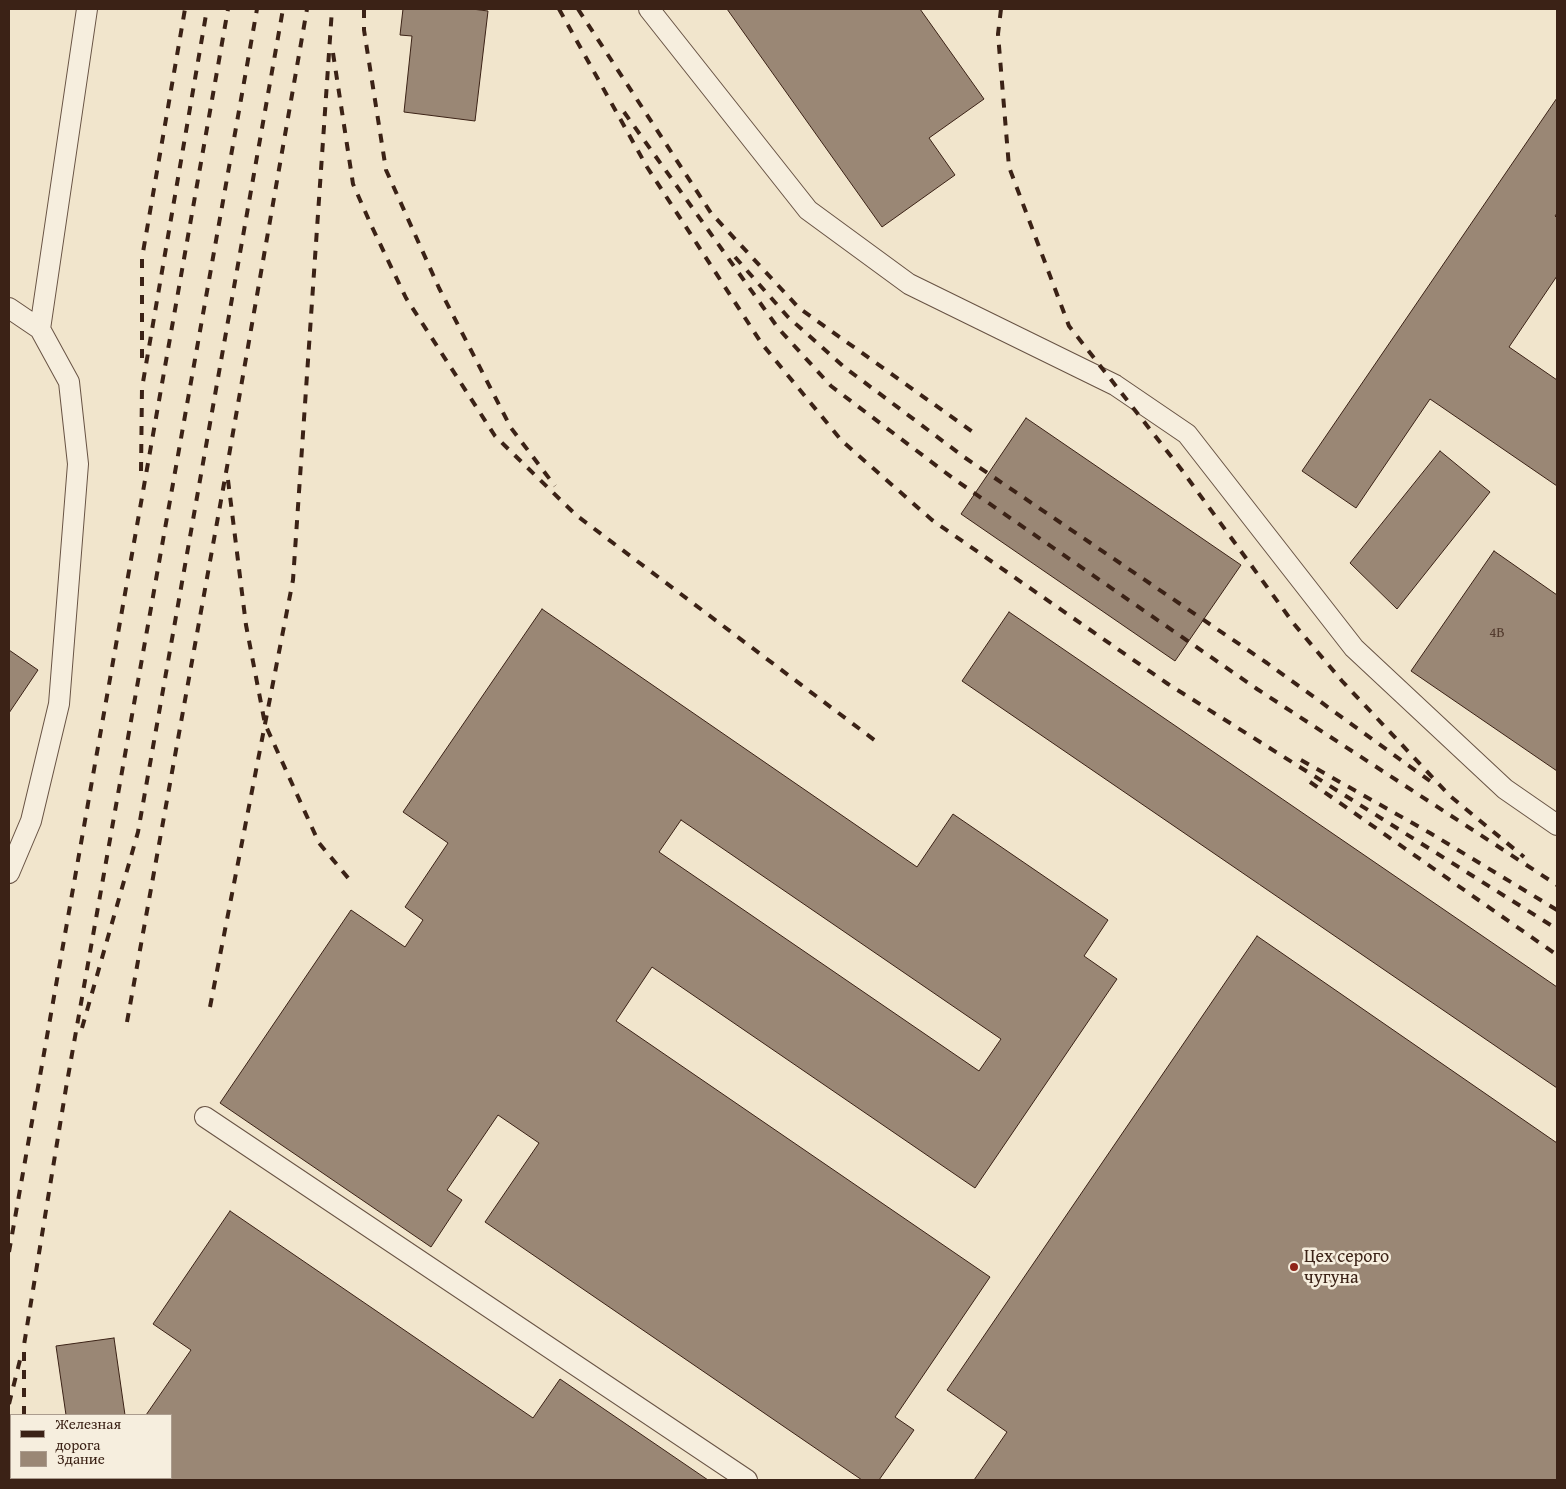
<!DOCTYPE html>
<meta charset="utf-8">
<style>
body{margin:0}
#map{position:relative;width:1566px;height:1489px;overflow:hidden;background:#f1e5cc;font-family:"Gentium Book Plus",serif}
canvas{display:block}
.frame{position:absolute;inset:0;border:10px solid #3b2216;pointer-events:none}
.legend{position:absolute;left:10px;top:1414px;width:162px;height:65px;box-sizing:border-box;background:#f6eede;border:1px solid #ab9c8e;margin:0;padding:6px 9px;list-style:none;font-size:15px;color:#3b2216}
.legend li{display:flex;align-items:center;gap:10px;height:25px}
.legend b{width:25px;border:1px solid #ab9c8e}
</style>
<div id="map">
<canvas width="1566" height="1489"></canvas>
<div class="frame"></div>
<ul class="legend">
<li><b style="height:6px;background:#3b2216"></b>Железная дорога</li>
<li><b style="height:14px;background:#9a8775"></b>Здание</li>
</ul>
</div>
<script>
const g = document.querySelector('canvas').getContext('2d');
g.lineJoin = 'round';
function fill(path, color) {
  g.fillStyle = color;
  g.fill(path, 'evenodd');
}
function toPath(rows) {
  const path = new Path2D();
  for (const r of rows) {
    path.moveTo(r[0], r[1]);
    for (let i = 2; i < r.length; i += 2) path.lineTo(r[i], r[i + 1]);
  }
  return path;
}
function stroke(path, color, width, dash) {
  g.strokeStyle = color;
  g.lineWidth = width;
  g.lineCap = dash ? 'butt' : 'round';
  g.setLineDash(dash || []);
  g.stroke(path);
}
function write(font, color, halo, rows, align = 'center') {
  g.font = font + ' "Gentium Book Plus",serif';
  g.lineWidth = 5;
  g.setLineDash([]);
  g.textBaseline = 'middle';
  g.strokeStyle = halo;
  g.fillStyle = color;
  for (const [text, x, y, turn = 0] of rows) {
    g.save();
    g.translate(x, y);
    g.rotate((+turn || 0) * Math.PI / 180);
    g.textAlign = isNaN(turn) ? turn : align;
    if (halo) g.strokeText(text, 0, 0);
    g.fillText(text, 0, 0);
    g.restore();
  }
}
const building = toPath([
 [403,9,472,9,488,11,475,121,404,112,412,36,400,35,403,9],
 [727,9,920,9,984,99,929,138,955,175,882,227,727,9],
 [1557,98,1557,213,1555,216,1557,218,1557,276,1509,347,1557,380,1557,486,1430,399,1356,508,1302,471,1557,98],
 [1026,418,1241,565,1175,661,961,514,1026,418],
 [1440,451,1490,492,1397,609,1350,563,1440,451],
 [1494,551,1557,595,1557,771,1411,671,1494,551],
 [542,609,917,867,953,814,1108,920,1084,956,1117,979,975,1188,652,967,616,1021,990,1277,895,1417,914,1430,879,1480,862,1480,485,1222,539,1143,498,1115,447,1190,462,1200,431,1247,220,1103,351,910,405,947,423,920,405,907,448,843,403,812,542,609],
 [681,820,1001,1039,979,1071,659,852,681,820],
 [1009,612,1557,987,1557,1088,962,681,1009,612],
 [9,650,38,670,9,713,9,650],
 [1257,936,1557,1143,1557,1480,974,1480,1007,1432,947,1390,1257,936],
 [230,1211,533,1418,560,1379,708,1480,75,1480,74,1478,171,1478,171,1415,146,1415,191,1350,153,1324,230,1211],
 [114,1338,125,1415,66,1415,56,1346,114,1338]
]);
const service = toPath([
 [649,9,808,210,909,284,1115,385,1187,434,1354,648,1505,789,1557,825],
 [9,308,40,329,69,382,78,464,59,704,31,821,9,873],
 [40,329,87,9],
 [205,1117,747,1480]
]);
const rail = toPath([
 [364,9,364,30,386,170,439,288,511,428,555,486],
 [559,9,647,167,762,344,842,441,932,520,1168,684,1557,929],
 [578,9,711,213,799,308,977,435],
 [1001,9,998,34,1009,167,1069,326,1181,469,1294,624,1342,681,1450,796,1524,857],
 [333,53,353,184,372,227,406,298,495,436,576,515,877,742],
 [624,112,778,328,831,386,954,479,1257,689,1557,885],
 [735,257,788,317,844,367,964,457,1267,663,1430,781],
 [142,358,142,258,185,9],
 [141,471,142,388,207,9],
 [228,480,246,625,265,724,319,843,349,879],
 [1301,760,1430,833,1557,910],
 [1310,782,1557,955],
 [210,1007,293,580,332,9],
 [127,1022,227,467,307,9],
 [82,1028,138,832,283,9],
 [9,1252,228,9],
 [9,1404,20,1360],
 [24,1415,24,1345,66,1088,257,9],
 [24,1478,25,1480]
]);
const markers = [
 [1294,1267,5,"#8f2418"]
];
const numberNames = [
 ["4В",1497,633]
];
const poiNames = [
 ["Цех серого",1304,1257],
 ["чугуна",1304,1278]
];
fill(building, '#9a8775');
stroke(building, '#3b2216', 1);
stroke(service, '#685344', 22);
stroke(service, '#f6eede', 20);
stroke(rail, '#3b2216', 4, [9, 9]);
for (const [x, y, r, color] of markers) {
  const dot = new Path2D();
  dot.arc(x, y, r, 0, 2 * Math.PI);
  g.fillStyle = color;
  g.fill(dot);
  stroke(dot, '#f6eede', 2);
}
write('15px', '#533b2e', null, numberNames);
write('18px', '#3b2216', '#f6eede', poiNames, 'left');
</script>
